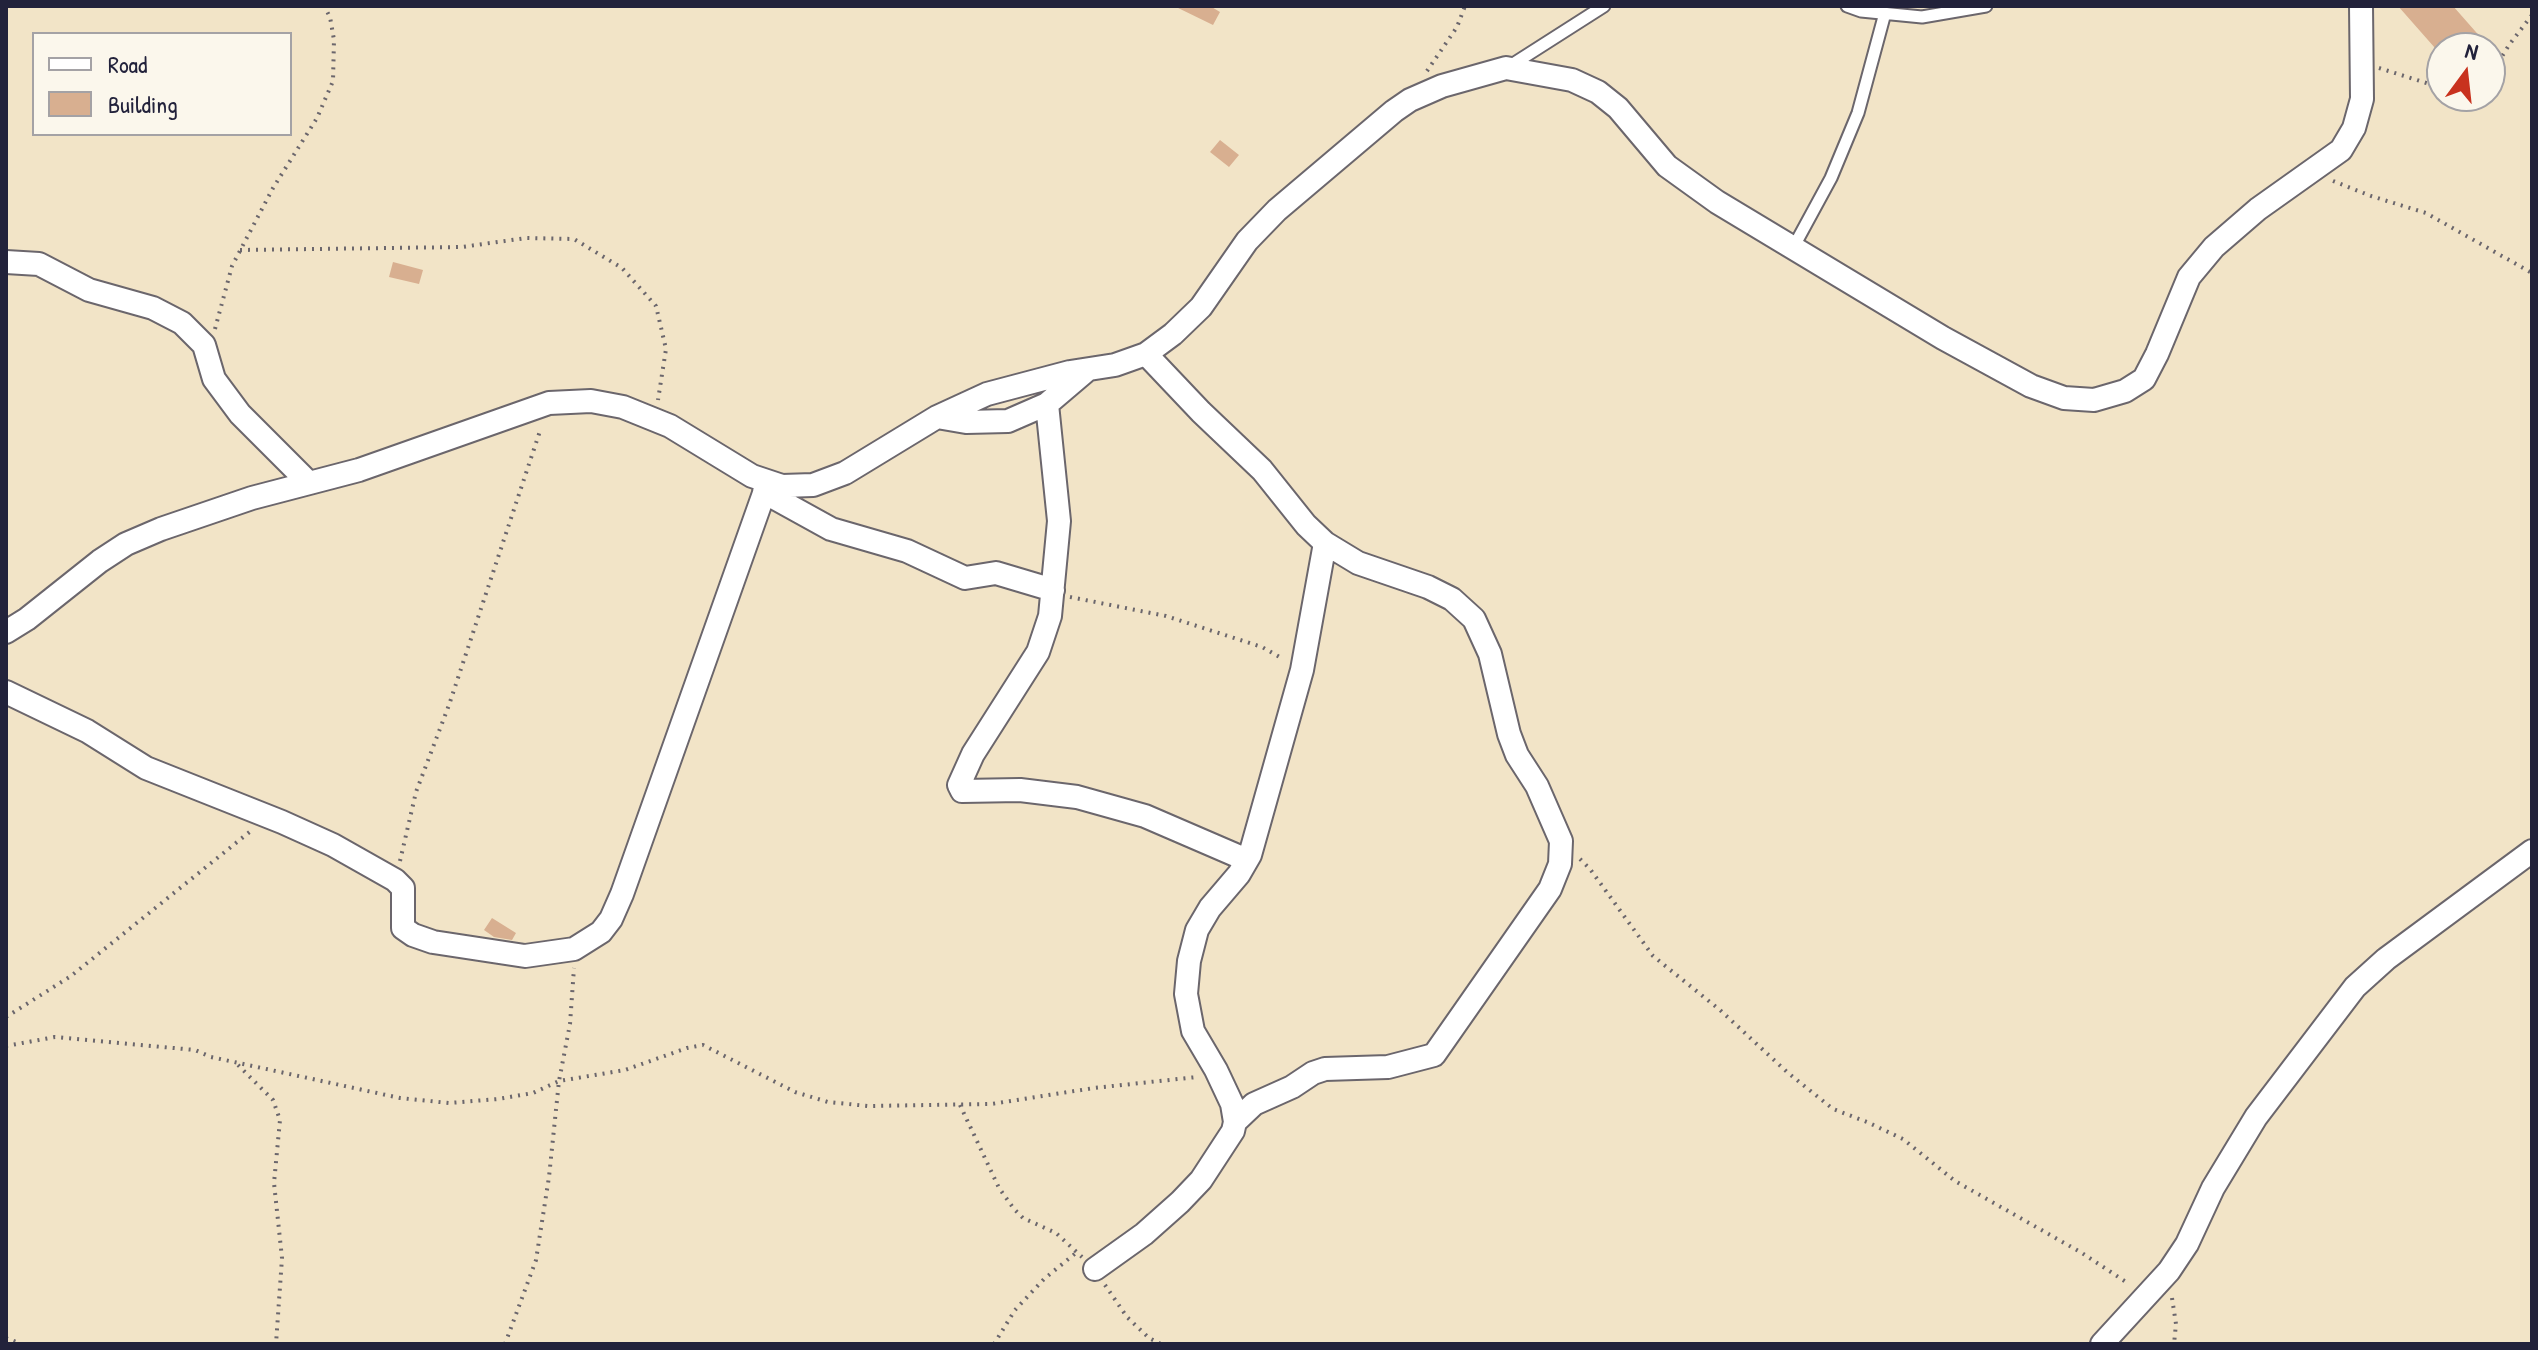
<!DOCTYPE html>
<style>
body{margin:0}
#map{position:relative;width:2538px;height:1350px;overflow:hidden;background:#f2e4c7;font-family:"Patrick Hand",sans-serif}
canvas{display:block}
.frame{position:absolute;inset:0;border:8px solid #22223b;pointer-events:none}
.legend{position:absolute;left:32px;top:32px;width:260px;height:104px;box-sizing:border-box;background:#fbf7ec;border:2px solid #a4a2a5;margin:0;padding:10px 14px;list-style:none;font-size:24px;color:#22223b}
.legend li{display:flex;align-items:center;gap:16px;height:40px}
.legend b{width:40px;border:2px solid #a4a2a5}
.north{position:absolute;left:2426px;top:32px;width:80px;height:80px;box-sizing:border-box;background:#fbf7ec;border:2px solid #a4a2a5;border-radius:50%;rotate:15deg;font-size:22px;font-weight:700;line-height:32px;text-align:center;color:#22223b}
.north::after{content:'';display:block;margin:auto;width:28px;height:36px;background:#c8321e;clip-path:polygon(50% 0,100% 100%,50% 72%,0 100%)}
</style>
<div id="map">
<canvas width="2538" height="1350"></canvas>
<div class="frame"></div>
<ul class="legend">
<li><b style="height:10px;background:#fff"></b>Road</li>
<li><b style="height:22px;background:#d8af90"></b>Building</li>
</ul>
<div class="north">N</div>
</div>
<script>
const g = document.querySelector('canvas').getContext('2d');
g.lineJoin = 'round';
function fill(path, color) {
  g.fillStyle = color;
  g.fill(path, 'evenodd');
}
function toPath(rows) {
  const path = new Path2D();
  for (const r of rows) {
    path.moveTo(r[0], r[1]);
    for (let i = 2; i < r.length; i += 2) path.lineTo(r[i], r[i + 1]);
  }
  return path;
}
function stroke(path, color, width, dash) {
  g.strokeStyle = color;
  g.lineWidth = width;
  g.lineCap = dash ? 'butt' : 'round';
  g.setLineDash(dash || []);
  g.stroke(path);
}
const building = toPath([
 [1174,6,1210,6,1220,12,1213,25],
 [2398,6,2453,6,2490,48,2435,48],
 [1220,140,1239,155,1229,167,1210,152],
 [393,262,423,270,419,284,389,277],
 [492,918,516,933,512,940,494,937,484,930]
]);
const path = toPath([
 [2379,68,2442,88],
 [1427,71,1457,27,1465,6],
 [2490,76,2509,45,2532,15],
 [2333,181,2371,196,2426,213,2532,273],
 [240,250,462,247,526,238,574,239,622,268,656,306,666,349,658,400],
 [215,329,232,266,273,188,317,118,333,81,334,40,330,17,324,6],
 [1070,597,1166,616,1262,647,1283,659],
 [1580,859,1590,869,1653,956,1720,1010,1787,1072,1833,1109,1867,1122,1903,1139,1955,1181,2082,1253,2129,1284],
 [400,861,416,792,449,705,541,428],
 [6,1017,71,976,252,830],
 [6,1046,55,1037,195,1050,211,1057,400,1098,449,1103,498,1099,533,1093,559,1081,625,1070,687,1048,703,1045,795,1092,828,1102,868,1106,991,1104,1094,1088,1197,1077],
 [238,1065,273,1100,280,1120,274,1183,282,1258,276,1344],
 [960,1105,999,1188,1014,1209,1023,1218,1056,1233,1082,1257],
 [1105,1285,1127,1317,1149,1338,1161,1344],
 [2172,1298,2176,1324,2174,1344],
 [6,1338,21,1344],
 [505,1344,536,1260,549,1177,559,1081,570,1024,574,968],
 [994,1344,1015,1310,1044,1279,1077,1252]
]);
const lane = toPath([
 [1847,6,1861,11,1922,17,1986,6],
 [1510,66,1604,6],
 [1793,248,1831,178,1858,113,1885,13]
]);
const street = toPath([
 [6,262,39,264,89,290,153,308,182,323,204,345,214,379,240,414,308,482],
 [1146,354,1201,412,1262,470,1306,525,1325,543,1358,563,1428,587,1452,599,1474,619,1490,654,1509,734,1517,755,1537,786,1561,841,1560,864,1550,889,1434,1055,1388,1067,1325,1069,1313,1073,1292,1087,1254,1104,1235,1122],
 [1047,404,1059,521,1050,616,1038,652,973,754,959,785,962,791,1020,790,1077,797,1145,816,1247,860],
 [937,417,966,422,1008,421,1047,404,1087,370],
 [764,492,831,529,907,551,965,578,996,573,1053,590],
 [6,632,27,619,100,561,126,544,161,529,252,498,359,470,549,403,591,401,623,407,670,426,752,476,782,486,813,485,845,473,937,417,987,394,1070,372,1115,365,1146,354,1173,334,1201,307,1247,241,1277,210,1394,111,1410,100,1442,86,1506,68,1572,80,1598,92,1618,108,1667,166,1717,202,1943,338,2031,386,2064,398,2094,400,2125,391,2144,379,2157,354,2189,277,2214,247,2258,209,2341,150,2354,128,2362,99,2361,6],
 [6,692,87,731,146,768,282,822,333,845,395,880,403,888,403,928,413,935,433,942,525,956,574,949,601,932,611,919,622,894,768,482],
 [1095,1269,1144,1234,1180,1202,1201,1180,1233,1131,1235,1122,1232,1104,1216,1070,1193,1031,1186,994,1189,961,1197,930,1210,908,1239,874,1250,855,1302,670,1325,543],
 [2102,1344,2169,1271,2187,1244,2213,1188,2256,1117,2355,987,2386,959,2532,851]
]);
fill(building, '#d8af90');
stroke(lane, '#6b666c', 15);
stroke(street, '#6b666c', 26);
stroke(path, '#6b666c', 4, [2, 6]);
stroke(lane, '#fff', 11);
stroke(street, '#fff', 22);
</script>
